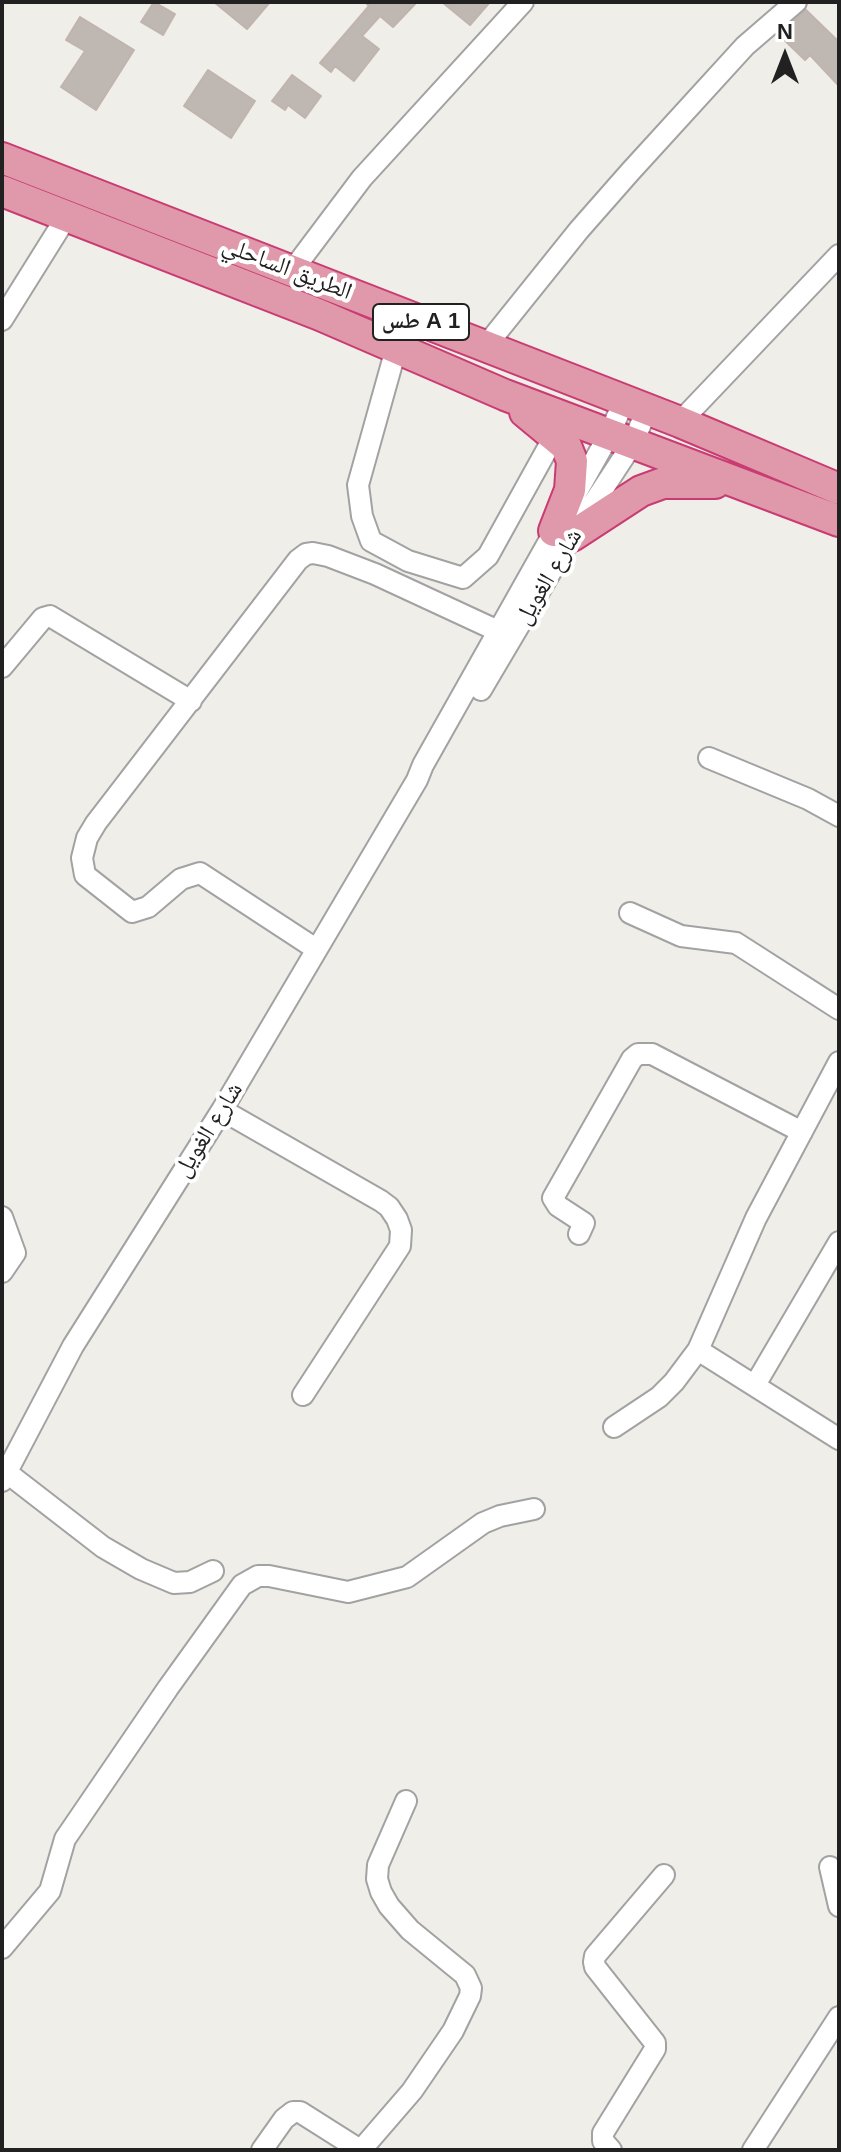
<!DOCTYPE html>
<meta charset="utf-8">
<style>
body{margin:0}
#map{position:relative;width:841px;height:2152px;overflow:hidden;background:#f0eee9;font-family:Helvetica,sans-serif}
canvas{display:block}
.frame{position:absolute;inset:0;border:4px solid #212121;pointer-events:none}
.north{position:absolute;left:745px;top:16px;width:80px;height:80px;-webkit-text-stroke:6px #fff;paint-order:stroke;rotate:0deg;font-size:22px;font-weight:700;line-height:32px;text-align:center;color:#212121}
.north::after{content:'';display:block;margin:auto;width:28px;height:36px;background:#212121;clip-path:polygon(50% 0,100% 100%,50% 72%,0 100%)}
</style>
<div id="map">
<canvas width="841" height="2152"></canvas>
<div class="frame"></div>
<div class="north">N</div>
</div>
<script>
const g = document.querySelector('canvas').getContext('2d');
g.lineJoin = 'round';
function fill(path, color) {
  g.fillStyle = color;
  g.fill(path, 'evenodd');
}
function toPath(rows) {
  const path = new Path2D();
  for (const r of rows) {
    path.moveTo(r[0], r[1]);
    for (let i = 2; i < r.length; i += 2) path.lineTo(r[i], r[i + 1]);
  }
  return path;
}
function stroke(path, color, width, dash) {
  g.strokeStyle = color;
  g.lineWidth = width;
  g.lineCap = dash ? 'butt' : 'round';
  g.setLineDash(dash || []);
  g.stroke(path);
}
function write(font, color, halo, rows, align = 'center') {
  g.font = font + ' Helvetica,"Noto Naskh Arabic",sans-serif';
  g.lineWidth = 8;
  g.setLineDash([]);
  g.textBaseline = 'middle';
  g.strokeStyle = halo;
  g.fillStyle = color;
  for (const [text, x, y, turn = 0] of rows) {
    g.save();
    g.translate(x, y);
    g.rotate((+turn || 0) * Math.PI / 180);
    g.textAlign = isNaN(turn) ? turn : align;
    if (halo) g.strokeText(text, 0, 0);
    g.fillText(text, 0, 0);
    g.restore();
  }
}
const building = toPath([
 [154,2,175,14,163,35,141,22,154,2],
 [214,2,270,2,247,29,214,2],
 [365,2,417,2,393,27,380,16,362,36,379,49,354,81,335,66,331,72,320,63,369,6,365,2],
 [442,2,490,2,470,25,442,2],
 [806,10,839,42,839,86,810,55,805,60,778,34,806,10],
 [80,17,134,50,96,110,61,87,85,51,66,40,80,17],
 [208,70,255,101,231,138,184,106,208,70],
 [292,75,321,96,305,118,288,105,285,110,272,101,292,75]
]);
const minor = toPath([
 [292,271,362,178,523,2],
 [2,320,67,216],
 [485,347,579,230,630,172,745,46,796,2],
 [396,349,358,485,362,516,371,541,408,561,463,578,488,556,555,435],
 [680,422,839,255],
 [2,667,43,618,50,616,191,701],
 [481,690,572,536,633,443,647,409],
 [709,758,808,799,839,816],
 [630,913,681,936,736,943,839,1009],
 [316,949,200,873,181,879,148,907,132,912,85,875,82,858,87,838,96,823,298,560,306,554,313,553,328,556,375,574,498,631],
 [839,1062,756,1218,698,1350,839,1439],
 [222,1110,381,1201,389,1207,397,1219,401,1230,400,1246,303,1395],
 [2,1217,15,1253,2,1272],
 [579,1234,584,1223,558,1206,553,1198,632,1059,638,1054,652,1054,802,1132],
 [755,1385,839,1242],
 [614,1427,659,1397,674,1382,698,1350],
 [6,1472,103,1547,141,1569,174,1583,190,1582,213,1571],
 [2,1481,73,1346,222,1110,417,780,423,765,610,433,624,401],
 [830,1867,839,1906],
 [2,1948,50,1891,65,1839,168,1688,242,1585,258,1576,269,1576,348,1592,407,1577,483,1523,500,1516,534,1509],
 [262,2150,284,2119,293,2112,300,2112,360,2150],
 [361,2150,412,2091,453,2031,470,1996,471,1988,465,1975,410,1930,389,1906,381,1892,377,1879,378,1865,406,1801],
 [611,2150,603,2141,603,2133,655,2049,655,2043,595,1967,594,1962,595,1956,664,1875],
 [753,2150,839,2017]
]);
const highway = toPath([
 [2,158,680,422,839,489],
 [2,191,320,315,505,395,839,521],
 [525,412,566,446,572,461,570,490,554,531],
 [572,536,641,491,663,483,715,483]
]);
const shields = [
 [421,322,96]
];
const shieldNames = [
 ["طس A 1",421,322]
];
const streetNames = [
 ["الطريق الساحلي",287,269,21],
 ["شارع الغويل",549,577,-59],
 ["شارع الغويل",209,1130,-58]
];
fill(building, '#beb7b2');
stroke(building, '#c1b4ad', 2);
stroke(minor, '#a2a2a2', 24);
stroke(highway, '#ca3b73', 34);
stroke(minor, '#fff', 20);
stroke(highway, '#df99aa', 30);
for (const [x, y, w] of shields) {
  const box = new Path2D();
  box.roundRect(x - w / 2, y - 18, w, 36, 6);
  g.fillStyle = '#fff';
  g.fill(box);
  stroke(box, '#212121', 2);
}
write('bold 22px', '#212121', null, shieldNames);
write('24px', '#212121', '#fff', streetNames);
</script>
